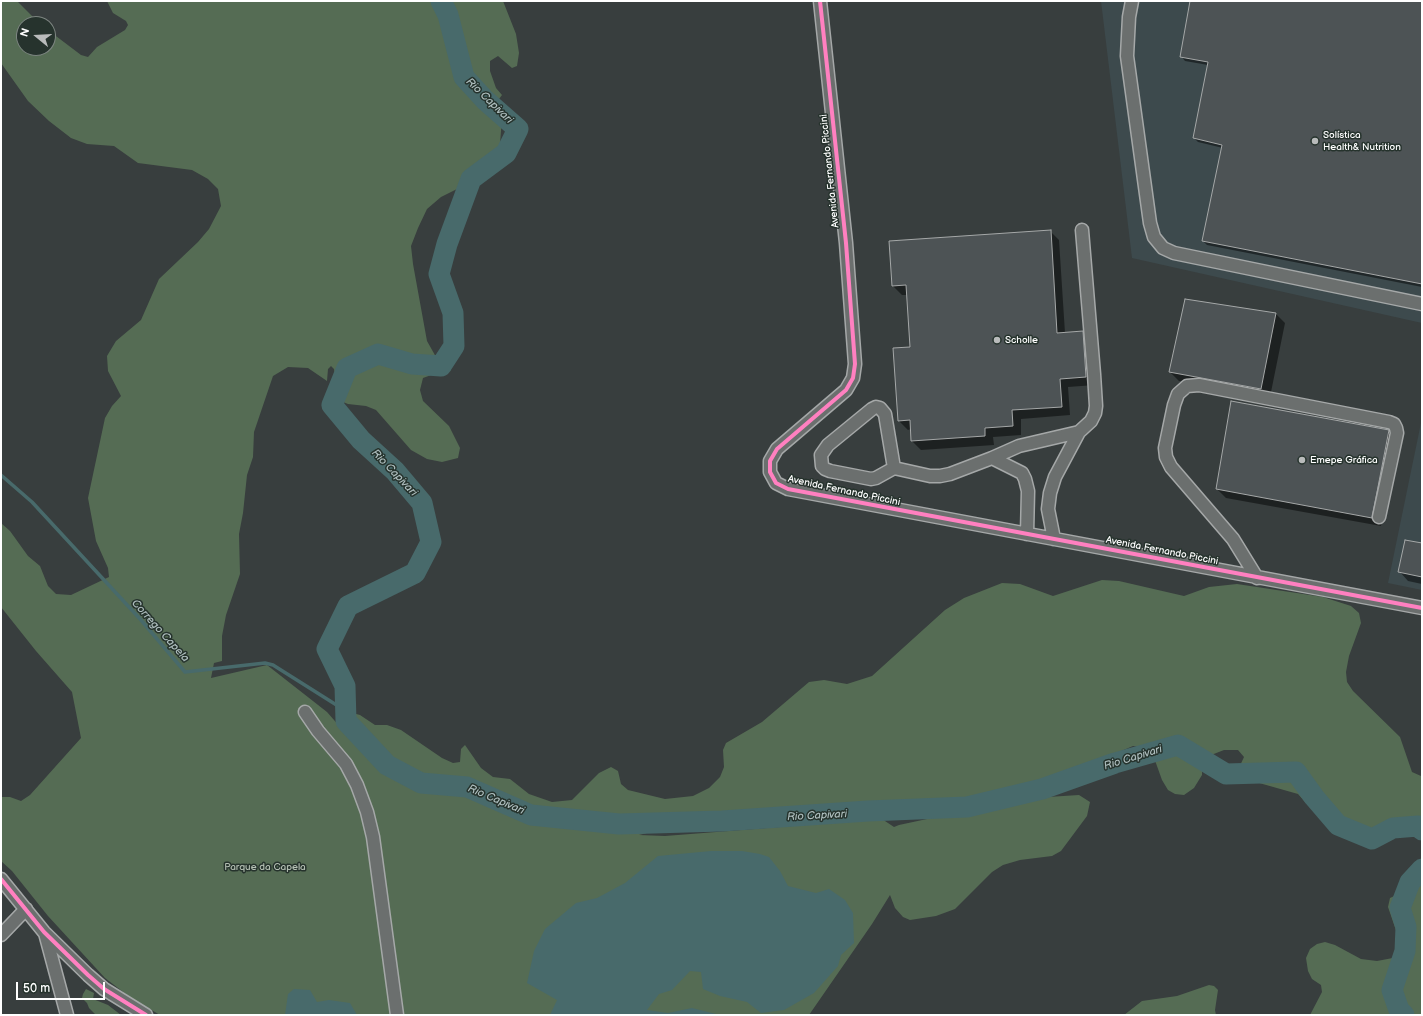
<!DOCTYPE html>
<meta charset="utf-8">
<style>
body{margin:0}
#map{position:relative;width:1423px;height:1016px;overflow:hidden;background:#383e3e;font-family:"Balsamiq Sans",sans-serif}
canvas{display:block}
.frame{position:absolute;inset:0;border:2px solid #fff;pointer-events:none}
.north{position:absolute;left:16px;top:16px;width:40px;height:40px;box-sizing:border-box;background:#26332d;border:1px solid #7d8581;border-radius:50%;rotate:288deg;font-size:11px;font-weight:700;line-height:16px;text-align:center;color:#fff}
.north::after{content:'';display:block;margin:auto;width:14px;height:18px;background:#b9bbbb;clip-path:polygon(50% 0,100% 100%,50% 72%,0 100%)}
.scale{position:absolute;left:16px;top:982px;width:89px;height:18px;box-sizing:border-box;border:2px solid #fff;border-top:0;padding-left:5px;font-size:12px;line-height:14px;white-space:nowrap;color:#fff;-webkit-text-stroke:3px #26332d;paint-order:stroke}
</style>
<div id="map">
<canvas width="1423" height="1016"></canvas>
<div class="frame"></div>
<div class="north">N</div>
<div class="scale">50 m</div>
</div>
<script>
const g = document.querySelector('canvas').getContext('2d');
g.lineJoin = 'round';
function fill(path, color) {
  g.fillStyle = color;
  g.fill(path, 'evenodd');
}
function toPath(rows) {
  const path = new Path2D();
  for (const r of rows) {
    path.moveTo(r[0], r[1]);
    for (let i = 2; i < r.length; i += 2) path.lineTo(r[i], r[i + 1]);
  }
  return path;
}
function stroke(path, color, width, dash) {
  g.strokeStyle = color;
  g.lineWidth = width;
  g.lineCap = dash ? 'butt' : 'round';
  g.setLineDash(dash || []);
  g.stroke(path);
}
function write(font, color, halo, rows, align = 'center') {
  g.font = font + ' "Balsamiq Sans",sans-serif';
  g.lineWidth = 3;
  g.setLineDash([]);
  g.textBaseline = 'middle';
  g.strokeStyle = halo;
  g.fillStyle = color;
  for (const [text, x, y, turn = 0] of rows) {
    g.save();
    g.translate(x, y);
    g.rotate((+turn || 0) * Math.PI / 180);
    g.textAlign = isNaN(turn) ? turn : align;
    if (halo) g.strokeText(text, 0, 0);
    g.fillText(text, 0, 0);
    g.restore();
  }
}
const built = toPath([
 [1101,1,1422,1,1422,323,1132,258],
 [1422,418,1422,590,1388,583]
]);
const green = toPath([
 [1,1,17,1,40,24,24,24,24,48,48,48,48,30,81,55,88,57,97,47,125,30,128,25,126,21,113,13,107,1,503,1,516,34,519,53,517,66,512,68,498,56,490,61,490,71,496,88,502,95,499,99,502,118,499,157,493,175,478,184,459,188,441,197,427,209,418,228,411,246,413,264,427,341,436,357,451,371,434,374,423,378,420,390,423,401,449,426,460,448,458,458,442,462,427,459,411,450,376,410,366,406,348,404,343,402,337,392,334,369,331,366,328,369,327,381,308,368,288,367,273,376,254,432,253,457,247,475,243,513,239,534,240,574,226,615,222,636,222,661,214,663,211,678,267,665,327,712,341,728,338,709,360,715,375,725,387,725,401,730,442,758,453,763,460,762,461,749,465,745,481,768,493,777,510,779,529,794,552,802,572,800,599,773,611,767,618,771,621,784,628,790,665,799,693,796,709,788,720,777,724,767,723,750,726,743,762,722,809,682,824,680,847,684,872,676,945,610,964,598,1002,583,1020,584,1053,596,1102,580,1119,581,1184,596,1209,587,1237,584,1323,597,1351,606,1359,613,1361,623,1349,656,1346,672,1347,682,1353,691,1400,737,1412,772,1421,776,1422,775,1422,824,1371,839,1358,840,1342,835,1322,821,1298,794,1238,777,1237,772,1244,757,1238,750,1224,750,1206,757,1202,761,1202,775,1194,788,1184,795,1175,794,1168,790,1162,780,1152,752,1145,747,1133,746,1119,752,1088,776,1037,793,1048,797,1079,795,1090,802,1087,816,1061,851,1052,856,1020,860,1003,865,992,872,955,909,936,916,910,920,903,917,895,908,890,895,872,924,809,1015,160,1015,131,998,105,978,48,916,12,871,1,861,1,797,10,797,21,801,30,795,81,738,72,692,36,651,1,607,1,523,10,531,28,556,40,566,48,586,56,594,71,595,109,577,108,568,96,541,88,498,105,418,112,406,121,396,108,371,107,356,116,341,141,320,159,279,198,242,209,229,221,206,218,189,208,179,192,170,138,163,114,146,87,144,71,138,49,121,28,101,1,63],
 [859,812,941,816,899,825,894,827,882,819,665,836,639,835,679,825,745,822,806,813],
 [1422,883,1422,1015,1310,1015,1322,992,1321,985,1312,979,1308,971,1306,958,1310,949,1317,944,1325,942,1335,945,1361,959,1377,961,1398,957,1401,953,1400,942,1388,907,1390,898],
 [1209,985,1214,986,1218,990,1215,1010,1216,1015,1124,1015,1142,1001,1177,996],
 [86,989,94,993,93,999,108,1005,121,1015,96,1015,89,1008,87,1003,82,998,83,994]
]);
const water = toPath([
 [711,851,742,851,760,854,769,857,780,871,788,886,816,893,829,889,845,900,853,913,854,943,841,955,838,966,814,993,784,1010,761,1013,747,1002,720,996,703,989,701,972,690,971,672,990,659,994,647,1010,668,1013,692,1008,720,1015,550,1015,557,1000,527,983,534,951,545,929,576,903,597,898,625,883,658,856],
 [294,989,310,990,317,1002,329,1000,350,1003,357,1015,285,1015,288,994]
]);
const shadow = toPath([
 [1191,1,1422,1,1422,287,1207,245,1203,241,1223,148,1198,142,1194,138,1208,65,1185,61,1181,56],
 [1050,231,1059,240,1065,333,1083,332,1092,341,1095,385,1068,387,1070,415,1021,419,1021,435,993,437,994,445,921,450,912,441,911,429,908,430,899,421,911,347,908,295,902,295,893,286,890,242],
 [1276,314,1285,323,1270,397,1179,381,1170,372],
 [1388,431,1397,440,1381,526,1226,498,1217,489],
 [1422,544,1422,584,1408,581,1400,572]
]);
const stream = toPath([
 [1,475,32,502,141,620,185,672,265,663,273,665,346,711]
]);
const river = toPath([
 [441,1,448,15,464,77,485,100,518,129,506,153,471,179,447,244,439,274,453,313,454,346,441,366,412,364,378,354,347,368,332,405,361,440,395,471,422,503,431,542,415,573,348,606,327,649,345,686,346,721,387,765,421,783,467,787,531,815,619,824,722,821,868,811,967,807,1042,789,1115,763,1178,745,1226,774,1296,772,1314,797,1338,825,1372,839,1393,828,1418,826,1422,830],
 [1404,1015,1399,1010,1392,990,1405,951,1406,927,1400,908,1410,882,1422,869]
]);
const building = toPath([
 [1190,1,1422,1,1422,284,1202,241,1222,145,1193,138,1208,62,1180,57,1190,1],
 [1051,230,1057,333,1083,331,1086,377,1060,379,1062,407,1012,410,1013,426,985,428,985,436,911,441,910,420,898,421,893,348,910,347,906,285,892,286,889,241,1051,230],
 [1185,299,1276,313,1261,389,1169,372,1185,299],
 [1231,401,1389,430,1372,518,1216,489,1231,401],
 [1405,540,1422,543,1422,577,1398,572,1405,540]
]);
const minor = toPath([
 [820,1,846,243,855,364,853,378,846,390,777,449,770,461,770,472,776,483,788,489,1422,608],
 [1132,1,1129,17,1127,56,1150,223,1154,237,1163,248,1174,253,1422,304],
 [992,458,1019,446,1079,432],
 [894,468,885,414,880,408,876,407,872,409,828,445,821,455,822,466,825,469,830,471,871,479,876,478,894,468,930,476,940,476,950,474,992,458,1022,473,1025,479,1028,491,1027,534],
 [1054,539,1048,509,1050,493,1055,477,1079,432,1091,421,1095,413,1096,406,1094,374,1082,230],
 [1257,578,1233,539,1171,467,1166,457,1165,448,1174,405,1178,394,1187,386,1199,385,1389,422,1394,424,1396,428,1397,433,1379,517],
 [305,712,318,731,346,764,357,785,367,812,373,837,397,1015],
 [1,879,44,932,88,975,104,989,146,1015],
 [45,933,67,1015],
 [1,935,26,909]
]);
const cycleway = toPath([
 [820,1,846,243,855,364,853,378,846,390,777,449,770,461,770,472,776,483,788,489,1422,608],
 [1,879,44,932,88,975,104,989,146,1015]
]);
const markers = [
 [1315,141,4,"#b9bbbb"],
 [997,340,4,"#b9bbbb"],
 [1302,460,4,"#b9bbbb"]
];
const poiNames = [
 ["Solística",1323,135],
 ["Health& Nutrition",1323,147],
 ["Scholle",1005,340],
 ["Emepe Gráfica",1310,460]
];
const streetNames = [
 ["Avenida Fernando Piccini",830,171,-96],
 ["Avenida Fernando Piccini",844,491,12],
 ["Avenida Fernando Piccini",1162,551,11]
];
const parkNames = [
 ["Parque da Capela",265,867]
];
const waterNames = [
 ["Rio Capivari",489,101,44],
 ["Rio Capivari",394,473,46],
 ["Corrego Capela",160,631,48],
 ["Rio Capivari",1133,758,-17],
 ["Rio Capivari",496,800,23],
 ["Rio Capivari",817,816,-3]
];
fill(built, '#3d4a4d');
fill(green, '#556c54');
fill(water, '#486a6b');
fill(shadow, '#0007');
stroke(stream, '#486a6b', 3.5);
stroke(river, '#486a6b', 21);
fill(building, '#4d5355');
stroke(building, '#a5a8a8', 1);
stroke(minor, '#a5a8a8', 15);
stroke(minor, '#6b6f6e', 12);
stroke(cycleway, '#ff80c0', 4);
for (const [x, y, r, color] of markers) {
  const dot = new Path2D();
  dot.arc(x, y, r, 0, 2 * Math.PI);
  g.fillStyle = color;
  g.fill(dot);
  stroke(dot, '#26332d', 1.5);
}
write('10px', '#fff', '#26332d', poiNames, 'left');
write('10px', '#fff', '#26332d', streetNames);
write('10px', '#b5c0b4', '#26332d', parkNames);
write('italic 11px', '#aebebe', '#26332d', waterNames);
</script>
